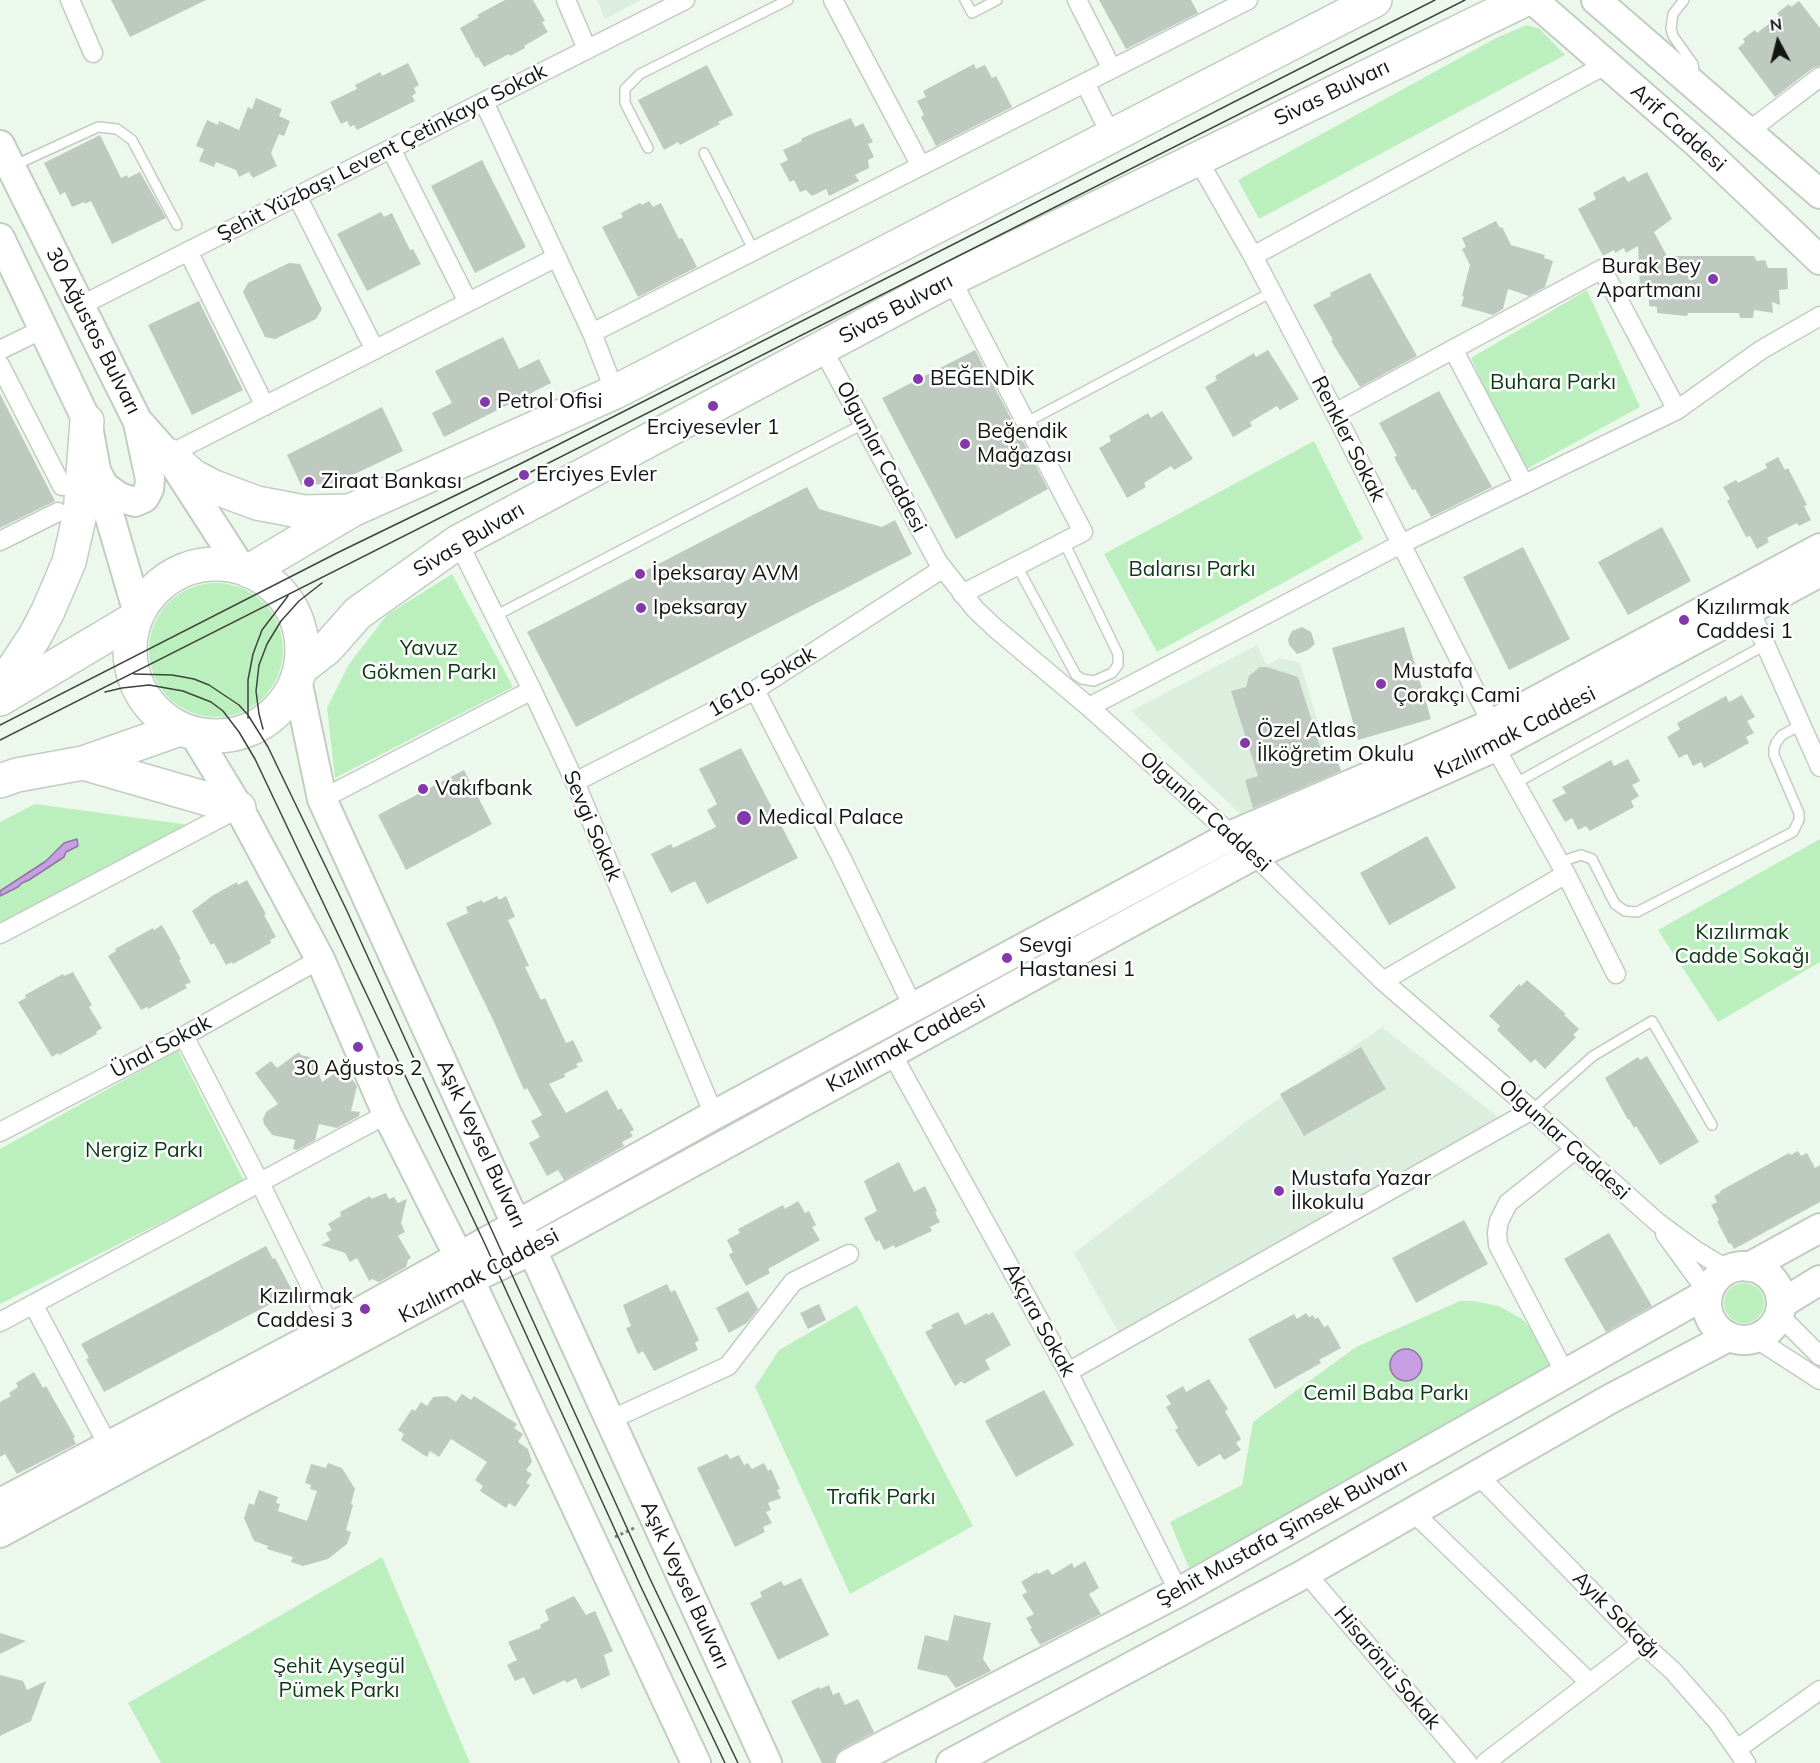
<!DOCTYPE html>
<meta charset="utf-8">
<style>
body{margin:0}
#map{position:relative;width:1820px;height:1763px;overflow:hidden;background:#edf8ed;font-family:Mulish,sans-serif}
canvas{display:block}
.north{position:absolute;left:1748px;top:12px;width:60px;height:60px;-webkit-text-stroke:4px #fff;paint-order:stroke;rotate:353deg;font-size:16px;font-weight:700;line-height:24px;text-align:center;color:#121612}
.north::after{content:'';display:block;margin:auto;width:21px;height:27px;background:#121612;clip-path:polygon(50% 0,100% 100%,50% 72%,0 100%)}
</style>
<div id="map">
<canvas width="1820" height="1763"></canvas>
<div class="north">N</div>
</div>
<script>
const g = document.querySelector('canvas').getContext('2d');
g.lineJoin = 'round';
function fill(path, color) {
  g.fillStyle = color;
  g.fill(path, 'evenodd');
}
function toPath(rows) {
  const path = new Path2D();
  for (const r of rows) {
    if (r.length === 3) {
      path.moveTo(r[0] + r[2], r[1]);
      path.arc(r[0], r[1], r[2], 0, 2 * Math.PI);
      continue;
    }
    path.moveTo(r[0], r[1]);
    for (let i = 2; i < r.length; i += 2) path.lineTo(r[i], r[i + 1]);
  }
  return path;
}
function stroke(path, color, width, dash) {
  g.strokeStyle = color;
  g.lineWidth = width;
  g.lineCap = dash ? 'butt' : 'round';
  g.setLineDash(dash || []);
  g.stroke(path);
}
function write(font, color, halo, rows, align = 'center') {
  g.font = font + ' Mulish,sans-serif';
  g.lineWidth = 5;
  g.setLineDash([]);
  g.textBaseline = 'middle';
  g.strokeStyle = halo;
  g.fillStyle = color;
  for (const [text, x, y, turn = 0] of rows) {
    g.save();
    g.translate(x, y);
    g.rotate((+turn || 0) * Math.PI / 180);
    g.textAlign = isNaN(turn) ? turn : align;
    if (halo) g.strokeText(text, 0, 0);
    g.fillText(text, 0, 0);
    g.restore();
  }
}
const built = toPath([
 [597,0,641,0,605,19],
 [1257,645,1267,665,1280,658,1300,663,1334,776,1248,821,1131,711],
 [1382,1027,1514,1129,1126,1346,1074,1253,1250,1119]
]);
const green = toPath([
 [1527,25,1540,29,1565,55,1259,219,1238,180,1496,38],
 [1587,290,1640,407,1523,471,1471,358],
 [1314,441,1363,539,1157,652,1104,554],
 [452,574,513,687,335,778,327,708,349,664,387,615],
 [216,650,67],
 [35,804,190,825,0,939,0,822],
 [1820,839,1820,962,1718,1022,1658,930],
 [178,1050,244,1181,0,1304,0,1149],
 [1744,1303,20],
 [1460,1301,1473,1301,1499,1306,1522,1319,1532,1329,1547,1353,1551,1366,1189,1568,1170,1522,1242,1485,1253,1422,1356,1347],
 [857,1305,973,1526,850,1594,755,1387,779,1350],
 [382,1557,470,1763,161,1763,128,1703]
]);
const water = toPath([
 [77,839,78,846,66,852,64,857,29,880,22,883,18,887,0,896,0,891,46,861,64,843,77,839],
 [1406,1365,16]
]);
const building = toPath([
 [111,0,206,0,130,37],
 [505,0,533,0,545,21,542,22,548,32,524,46,525,48,510,56,509,54,484,67,478,57,476,58,460,28,479,17,477,15],
 [1099,0,1191,0,1198,13,1126,49],
 [1799,1,1820,28,1820,66,1813,68,1775,97,1738,48,1745,42,1743,39,1755,30,1757,33,1779,16,1777,13,1789,4,1791,7],
 [408,63,419,85,414,88,416,93,412,96,415,101,357,130,354,125,350,127,347,121,341,124,330,102,357,89,355,85,367,79,380,72,382,76],
 [974,64,976,69,985,65,992,78,996,76,1012,107,936,146,921,117,924,115,917,101,926,97,923,91],
 [707,65,733,115,718,122,720,124,695,137,680,145,678,142,664,150,638,100],
 [256,98,282,109,279,116,290,121,284,136,279,134,271,153,277,166,253,178,249,172,239,177,236,170,216,162,214,167,199,161,204,149,196,146,207,120,218,125,219,121,239,130,248,107,252,109],
 [851,118,855,127,863,123,873,142,868,144,874,157,868,160,869,168,855,175,859,181,829,196,826,189,812,196,806,190,800,192,794,180,790,182,780,164,788,160,783,150,802,141,801,139,809,135],
 [100,135,121,178,127,175,128,178,140,172,166,218,112,244,91,201,85,204,84,202,72,207,65,192,60,195,44,163],
 [482,160,526,247,475,273,431,186],
 [1647,172,1672,219,1654,232,1667,256,1754,256,1757,261,1765,260,1768,268,1787,268,1788,289,1779,290,1780,305,1772,302,1773,313,1754,310,1753,318,1740,318,1739,313,1688,313,1687,316,1657,313,1657,307,1649,306,1649,290,1640,290,1638,246,1626,253,1624,248,1615,253,1614,250,1603,256,1578,209,1596,199,1593,193,1624,176,1628,182],
 [649,201,653,207,661,203,679,239,682,238,697,267,638,297,602,227,623,217,621,213,640,203,642,205],
 [381,212,384,217,392,213,410,250,413,249,421,264,367,291,337,234],
 [1496,221,1500,228,1502,227,1511,245,1545,255,1544,258,1553,261,1545,287,1529,296,1508,289,1503,309,1493,315,1461,306,1464,297,1462,296,1470,265,1462,249,1466,247,1462,238],
 [289,263,300,264,322,309,316,319,275,339,265,337,243,292,248,283],
 [1370,273,1417,356,1360,387,1331,341,1333,340,1313,305,1331,296,1330,293],
 [199,301,243,390,192,415,148,325],
 [503,337,519,369,539,359,551,383,444,437,432,413,452,403,435,371],
 [975,350,1048,489,956,539,882,398],
 [1268,350,1299,399,1280,410,1277,406,1250,422,1252,426,1233,437,1205,387,1217,380,1215,376,1254,353,1256,357],
 [1439,391,1492,487,1431,517,1415,489,1412,490,1394,457,1397,456,1379,423],
 [0,394,55,501,0,528],
 [382,407,403,451,338,482,325,484,301,485,287,455],
 [1162,411,1193,459,1174,470,1171,466,1144,483,1146,487,1127,498,1099,448,1111,441,1109,436,1148,413,1151,418],
 [1778,457,1785,470,1788,468,1807,505,1804,506,1811,520,1799,526,1797,523,1767,538,1769,542,1757,549,1750,536,1746,537,1727,501,1730,499,1723,487,1736,480,1738,483,1767,468,1765,464],
 [807,487,819,509,882,527,895,520,912,554,576,727,527,632],
 [1662,527,1691,581,1628,615,1598,562],
 [1523,547,1570,639,1509,670,1463,577],
 [1302,627,1311,632,1315,644,1308,650,1297,654,1289,645,1288,639,1292,631],
 [1404,627,1431,719,1358,740,1332,648],
 [1260,667,1267,667,1298,677,1323,756,1335,753,1341,771,1253,808,1245,780,1258,776,1231,691,1246,687,1249,676],
 [1742,695,1755,717,1747,721,1754,733,1746,737,1749,743,1704,768,1701,762,1693,766,1687,754,1679,758,1667,737,1680,729,1677,723,1726,696,1729,702],
 [741,748,798,858,707,904,695,881,671,893,651,854,671,844,673,848,716,827,707,810,717,804,699,769],
 [1628,759,1640,781,1632,785,1639,796,1631,801,1634,807,1590,831,1586,826,1578,830,1572,818,1565,822,1552,800,1566,793,1562,787,1611,760,1614,766],
 [464,770,492,824,406,870,378,815],
 [1427,836,1456,888,1389,925,1360,873],
 [247,880,266,914,264,915,276,937,270,940,271,943,233,964,232,962,226,965,214,943,211,945,192,911,212,896,237,882,238,885],
 [497,896,499,900,506,896,515,917,508,920,529,966,525,967,541,1000,545,998,566,1043,573,1040,583,1061,576,1064,578,1067,564,1074,565,1077,549,1084,566,1113,607,1090,618,1110,621,1108,634,1130,630,1132,633,1136,622,1142,624,1146,564,1180,558,1170,547,1176,529,1143,540,1137,531,1121,542,1115,527,1088,524,1090,494,1022,446,923,468,913,466,907,482,900,483,903],
 [162,925,181,959,179,960,191,982,185,985,187,988,148,1009,147,1007,141,1010,108,956,116,951,115,949,153,928,154,930],
 [73,972,92,1005,89,1007,102,1028,96,1032,97,1034,59,1055,58,1053,52,1057,18,1002,26,998,25,995,63,974,64,976],
 [1527,980,1566,1014,1564,1015,1579,1029,1573,1035,1576,1037,1545,1069,1535,1059,1531,1063,1497,1030,1500,1026,1489,1016,1519,984,1521,986],
 [1361,1047,1386,1089,1304,1136,1280,1094],
 [299,1052,301,1055,313,1058,322,1082,337,1072,341,1072,349,1075,357,1086,351,1111,360,1112,359,1116,337,1128,319,1124,315,1140,297,1150,293,1149,295,1140,272,1135,264,1124,263,1119,266,1112,278,1104,255,1073,271,1061,277,1068],
 [1647,1056,1699,1142,1660,1165,1636,1126,1634,1128,1629,1119,1628,1120,1605,1078,1638,1057,1640,1060],
 [1798,1151,1801,1156,1807,1153,1815,1168,1820,1165,1820,1202,1734,1249,1731,1243,1729,1244,1717,1221,1719,1220,1711,1205,1717,1202,1714,1196,1721,1192,1720,1191,1789,1153,1791,1155],
 [899,1162,914,1192,925,1186,937,1211,935,1212,940,1222,930,1227,932,1231,895,1248,894,1245,884,1250,879,1240,876,1242,864,1218,877,1211,864,1181],
 [386,1193,389,1199,394,1197,398,1203,407,1199,401,1223,405,1232,398,1236,411,1258,408,1260,406,1267,379,1282,372,1279,369,1281,357,1258,350,1262,345,1253,321,1245,330,1240,326,1233,332,1230,328,1224,341,1216,340,1212,370,1196,371,1199],
 [798,1201,805,1213,809,1211,816,1225,812,1227,820,1240,768,1269,770,1273,746,1286,729,1255,733,1252,727,1240,740,1233,738,1229,783,1205,785,1209],
 [1464,1220,1488,1264,1416,1303,1392,1258],
 [1609,1233,1652,1306,1606,1332,1564,1259],
 [266,1246,273,1259,275,1258,293,1292,104,1392,86,1359,89,1358,81,1344],
 [667,1284,671,1292,675,1290,699,1340,695,1343,698,1350,654,1371,643,1351,638,1354,626,1328,631,1326,623,1305],
 [748,1291,758,1309,747,1323,729,1333,716,1308],
 [819,1304,826,1320,808,1329,800,1313],
 [958,1312,965,1325,987,1313,988,1315,993,1312,1011,1345,985,1360,990,1369,964,1384,962,1381,955,1386,925,1332,933,1328,931,1325],
 [1306,1313,1309,1317,1313,1315,1315,1319,1318,1317,1324,1327,1328,1325,1341,1348,1319,1360,1321,1363,1275,1389,1248,1339,1294,1314,1297,1319],
 [34,1372,43,1388,46,1386,75,1437,73,1438,76,1444,17,1474,5,1454,0,1457,0,1402,11,1396,9,1393,18,1387,16,1383],
 [1209,1379,1228,1409,1225,1411,1241,1439,1236,1443,1241,1450,1224,1460,1220,1454,1198,1467,1175,1430,1178,1428,1166,1407,1171,1404,1166,1396,1183,1386,1186,1392],
 [1044,1390,1074,1445,1016,1477,985,1421],
 [462,1394,471,1400,474,1396,517,1424,514,1428,523,1434,518,1442,528,1449,532,1462,526,1470,532,1474,526,1483,530,1485,515,1507,509,1503,506,1508,480,1491,483,1486,475,1480,487,1462,451,1439,439,1457,430,1451,427,1457,401,1440,404,1434,398,1430,412,1409,415,1411,421,1402,427,1406,433,1397,447,1396,456,1402],
 [727,1454,730,1459,739,1455,744,1465,748,1463,752,1469,764,1463,768,1471,771,1469,780,1489,777,1490,781,1498,768,1503,771,1510,766,1512,772,1523,763,1527,765,1532,735,1547,697,1468],
 [328,1463,342,1468,355,1489,351,1504,353,1505,346,1530,351,1532,347,1544,328,1559,303,1566,291,1562,293,1557,267,1549,268,1546,254,1541,244,1518,249,1503,254,1505,259,1490,278,1497,276,1503,280,1504,278,1511,307,1521,317,1491,310,1489,311,1485,305,1483,311,1464,326,1468],
 [1085,1561,1099,1588,1089,1594,1101,1614,1040,1645,1030,1629,1032,1628,1026,1618,1034,1614,1022,1595,1027,1592,1021,1582,1037,1572,1038,1574,1048,1569,1052,1575,1072,1563,1074,1568],
 [801,1578,829,1635,778,1660,750,1603,762,1597,760,1592,781,1581,784,1586],
 [574,1596,586,1615,595,1611,613,1651,604,1655,610,1675,581,1689,576,1678,566,1683,565,1680,533,1695,524,1677,515,1681,507,1665,517,1660,508,1642,541,1628,540,1625,549,1620,545,1610],
 [954,1615,991,1623,983,1659,991,1671,956,1688,947,1676,917,1669,925,1635,948,1641],
 [0,1633,26,1641,0,1654],
 [0,1675,23,1681,27,1690,46,1681,31,1721,0,1736],
 [829,1685,833,1695,839,1692,845,1705,858,1699,874,1732,842,1749,836,1755,834,1763,822,1763,791,1701,819,1687,820,1689]
]);
const path = toPath([
 [615,1537,634,1528]
]);
const lane = toPath([
 [965,0,972,13,997,0],
 [1684,0,1673,14,1671,28,1673,36,1693,64,1695,78],
 [648,148,625,103,625,89,640,74,788,0],
 [704,153,754,251],
 [13,166,98,127,117,129,132,140,177,225],
 [1025,423,1272,292],
 [1017,566,1076,675,1082,679,1094,681,1112,673,1118,665,1118,654,1064,542],
 [495,616,863,424],
 [1516,783,1765,645],
 [1560,862,1581,855,1592,859,1615,904,1625,911,1637,912,1793,832,1799,820,1799,813,1774,755,1774,749,1776,743,1782,735,1801,725],
 [1532,1110,1593,1056,1652,1021,1712,1125]
]);
const street = toPath([
 [70,0,93,53],
 [566,0,587,49],
 [833,0,921,166],
 [1077,0,1112,69],
 [1085,83,1112,137],
 [484,102,592,333,615,392],
 [1749,131,1820,77],
 [391,149,468,302],
 [1197,158,1253,256,1335,413,1492,724],
 [297,196,375,350],
 [188,251,265,406],
 [1253,256,1607,64],
 [951,279,1083,532,962,594],
 [80,306,685,0],
 [592,333,1248,0],
 [822,348,938,562,975,609,995,628,1089,707,1254,855,1383,981,1532,1110,1657,1222,1695,1250,1728,1270],
 [1453,349,1524,484],
 [0,350,43,329],
 [0,365,62,486],
 [1335,413,1602,269,1677,410],
 [168,455,557,257],
 [0,541,58,512],
 [458,542,532,690,575,782,714,1115],
 [1750,610,1820,767],
 [755,690,842,859,914,1009],
 [1089,707,1401,544,1677,410,1761,350,1820,316],
 [1495,747,1566,874,1616,974],
 [575,782,755,690,942,569],
 [322,799,532,690],
 [0,934,239,808],
 [1383,981,1566,874],
 [184,1036,260,1183,331,1328],
 [891,1052,1068,1372,1179,1592],
 [0,1132,184,1036,320,959],
 [1665,1234,1708,1293],
 [33,1304,108,1445],
 [1779,1315,1820,1356],
 [0,1322,387,1114],
 [1755,1338,1820,1380],
 [1068,1372,1532,1110],
 [1565,1373,1498,1245,1497,1233,1499,1221,1508,1203,1576,1149],
 [610,1420,728,1366,793,1282,849,1254],
 [1478,1475,1642,1643,1673,1671,1717,1721,1746,1763],
 [1413,1512,1590,1683],
 [1306,1573,1468,1763],
 [1737,1749,1820,1690],
 [1485,1763,1642,1643]
]);
const primary = toPath([
 [1533,0,1697,143,1820,260],
 [1596,0,1820,194],
 [0,145,137,420,168,455,241,568],
 [0,238,87,421,96,470,138,613],
 [98,475,104,486,119,497,135,502,144,498,149,489,150,479,138,423],
 [297,680,322,799,516,1224,532,1250,767,1763],
 [194,734,239,808,320,959,387,1114,459,1257,696,1763],
 [1744,1303,37],
 [1749,1267,1820,1228],
 [1781,1304,1820,1280],
 [0,1503,331,1328,714,1115,1232,835,1492,724,1820,548],
 [0,1533,469,1280,532,1250,1254,855,1495,747,1820,572],
 [850,1763,1179,1592,1708,1293],
 [951,1763,1306,1573,1610,1399,1728,1337]
]);
const highway = toPath([
 [168,455,193,476,214,487,257,503,304,512,348,511],
 [216,650,86],
 [249,571,352,510,615,392,1375,0],
 [300,669,326,649,358,613,458,542,951,279,1524,0],
 [0,689,35,636,48,611,69,562,80,514,87,421],
 [0,699,136,618],
 [83,763,239,808],
 [0,781,17,775,83,763,180,729]
]);
const tram = toPath([
 [134,674,172,675,194,679,209,685,239,705,248,715,268,747,347,911,651,1581,738,1763],
 [105,692,122,688,149,685,183,691,211,702,223,711,239,732,255,759,484,1242,641,1587,725,1763],
 [248,718,248,680,253,654,262,630,288,596],
 [0,725,337,553,520,464,1435,0],
 [263,729,259,714,256,691,259,665,267,644,281,621,299,601,322,583],
 [0,740,1465,0]
]);
const markers = [
 [1713,279,6,"#8339ab"],
 [918,379,6,"#8339ab"],
 [485,402,6,"#8339ab"],
 [713,406,6,"#8339ab"],
 [965,444,6,"#8339ab"],
 [524,475,6,"#8339ab"],
 [309,482,6,"#8339ab"],
 [640,574,6,"#8339ab"],
 [641,608,6,"#8339ab"],
 [1684,620,6,"#8339ab"],
 [1381,684,6,"#8339ab"],
 [1245,743,6,"#8339ab"],
 [423,789,6,"#8339ab"],
 [744,818,8,"#8339ab"],
 [1007,958,6,"#8339ab"],
 [358,1047,6,"#8339ab"],
 [1279,1191,6,"#8339ab"],
 [365,1309,6,"#8339ab"]
];
const streetNames = [
 ["Sivas Bulvarı",1332,93,-26],
 ["Arif Caddesi",1678,128,42],
 ["Şehit Yüzbaşı Levent Çetinkaya Sokak",382,153,-27],
 ["Sivas Bulvarı",896,309,-28],
 ["30 Ağustos Bulvarı",93,331,63],
 ["Renkler Sokak",1348,439,63],
 ["Olgunlar Caddesi",881,457,62],
 ["Sivas Bulvarı",469,540,-31],
 ["1610. Sokak",762,682,-30],
 ["Kızılırmak Caddesi",1515,733,-27],
 ["Olgunlar Caddesi",1205,812,42],
 ["Sevgi Sokak",592,826,67],
 ["Kızılırmak Caddesi",906,1044,-29],
 ["Ünal Sokak",161,1047,-28],
 ["Olgunlar Caddesi",1564,1140,42],
 ["Aşık Veysel Bulvarı",481,1144,65],
 ["Kızılırmak Caddesi",479,1276,-28],
 ["Akçıra Sokak",1039,1320,61],
 ["Şehit Mustafa Şimsek Bulvarı",1282,1533,-29],
 ["Aşık Veysel Bulvarı",685,1585,65],
 ["Ayık Sokağı",1616,1615,45],
 ["Hisarönü Sokak",1387,1668,50]
];
const poiNames = [
 ["Burak Bey",1701,267,"right"],
 ["Apartmanı",1701,291,"right"],
 ["BEĞENDİK",930,379],
 ["Petrol Ofisi",497,402],
 ["Erciyesevler 1",713,428,"center"],
 ["Beğendik",977,432],
 ["Mağazası",977,456],
 ["Erciyes Evler",536,475],
 ["Ziraat Bankası",321,482],
 ["İpeksaray AVM",652,574],
 ["Ipeksaray",653,608],
 ["Kızılırmak",1696,608],
 ["Caddesi 1",1696,632],
 ["Mustafa",1393,672],
 ["Çorakçı Cami",1393,696],
 ["Özel Atlas",1257,731],
 ["İlköğretim Okulu",1257,755],
 ["Vakıfbank",435,789],
 ["Medical Palace",758,818],
 ["Sevgi",1019,946],
 ["Hastanesi 1",1019,970],
 ["30 Ağustos 2",358,1069,"center"],
 ["Mustafa Yazar",1291,1179],
 ["İlkokulu",1291,1203],
 ["Kızılırmak",353,1297,"right"],
 ["Caddesi 3",353,1321,"right"]
];
const parkNames = [
 ["Buhara Parkı",1553,383],
 ["Balarısı Parkı",1192,570],
 ["Yavuz",429,649],
 ["Gökmen Parkı",429,673],
 ["Kızılırmak",1742,933],
 ["Cadde Sokağı",1742,957],
 ["Nergiz Parkı",144,1151],
 ["Cemil Baba Parkı",1386,1394],
 ["Trafik Parkı",881,1498],
 ["Şehit Ayşegül",339,1667],
 ["Pümek Parkı",339,1691]
];
fill(built, '#dceedd');
fill(green, '#bbf0be');
fill(water, '#c69ee1');
stroke(water, '#9075a3', 1.5);
fill(building, '#becabf');
stroke(lane, '#c2cdc2', 12);
stroke(street, '#c2cdc2', 21);
stroke(primary, '#c2cdc2', 32);
stroke(highway, '#c2cdc2', 36);
stroke(path, '#798179', 3, [3, 3]);
stroke(lane, '#fff', 9);
stroke(street, '#fff', 18);
stroke(primary, '#fff', 28);
stroke(highway, '#fff', 33);
stroke(tram, '#3e443e', 1.5);
for (const [x, y, r, color] of markers) {
  const dot = new Path2D();
  dot.arc(x, y, r, 0, 2 * Math.PI);
  g.fillStyle = color;
  g.fill(dot);
  stroke(dot, '#fff', 2);
}
write('21px', '#121612', '#fff', streetNames);
write('21px', '#121612', '#fff', poiNames, 'left');
write('21px', '#0b3914', '#fff', parkNames);
</script>
